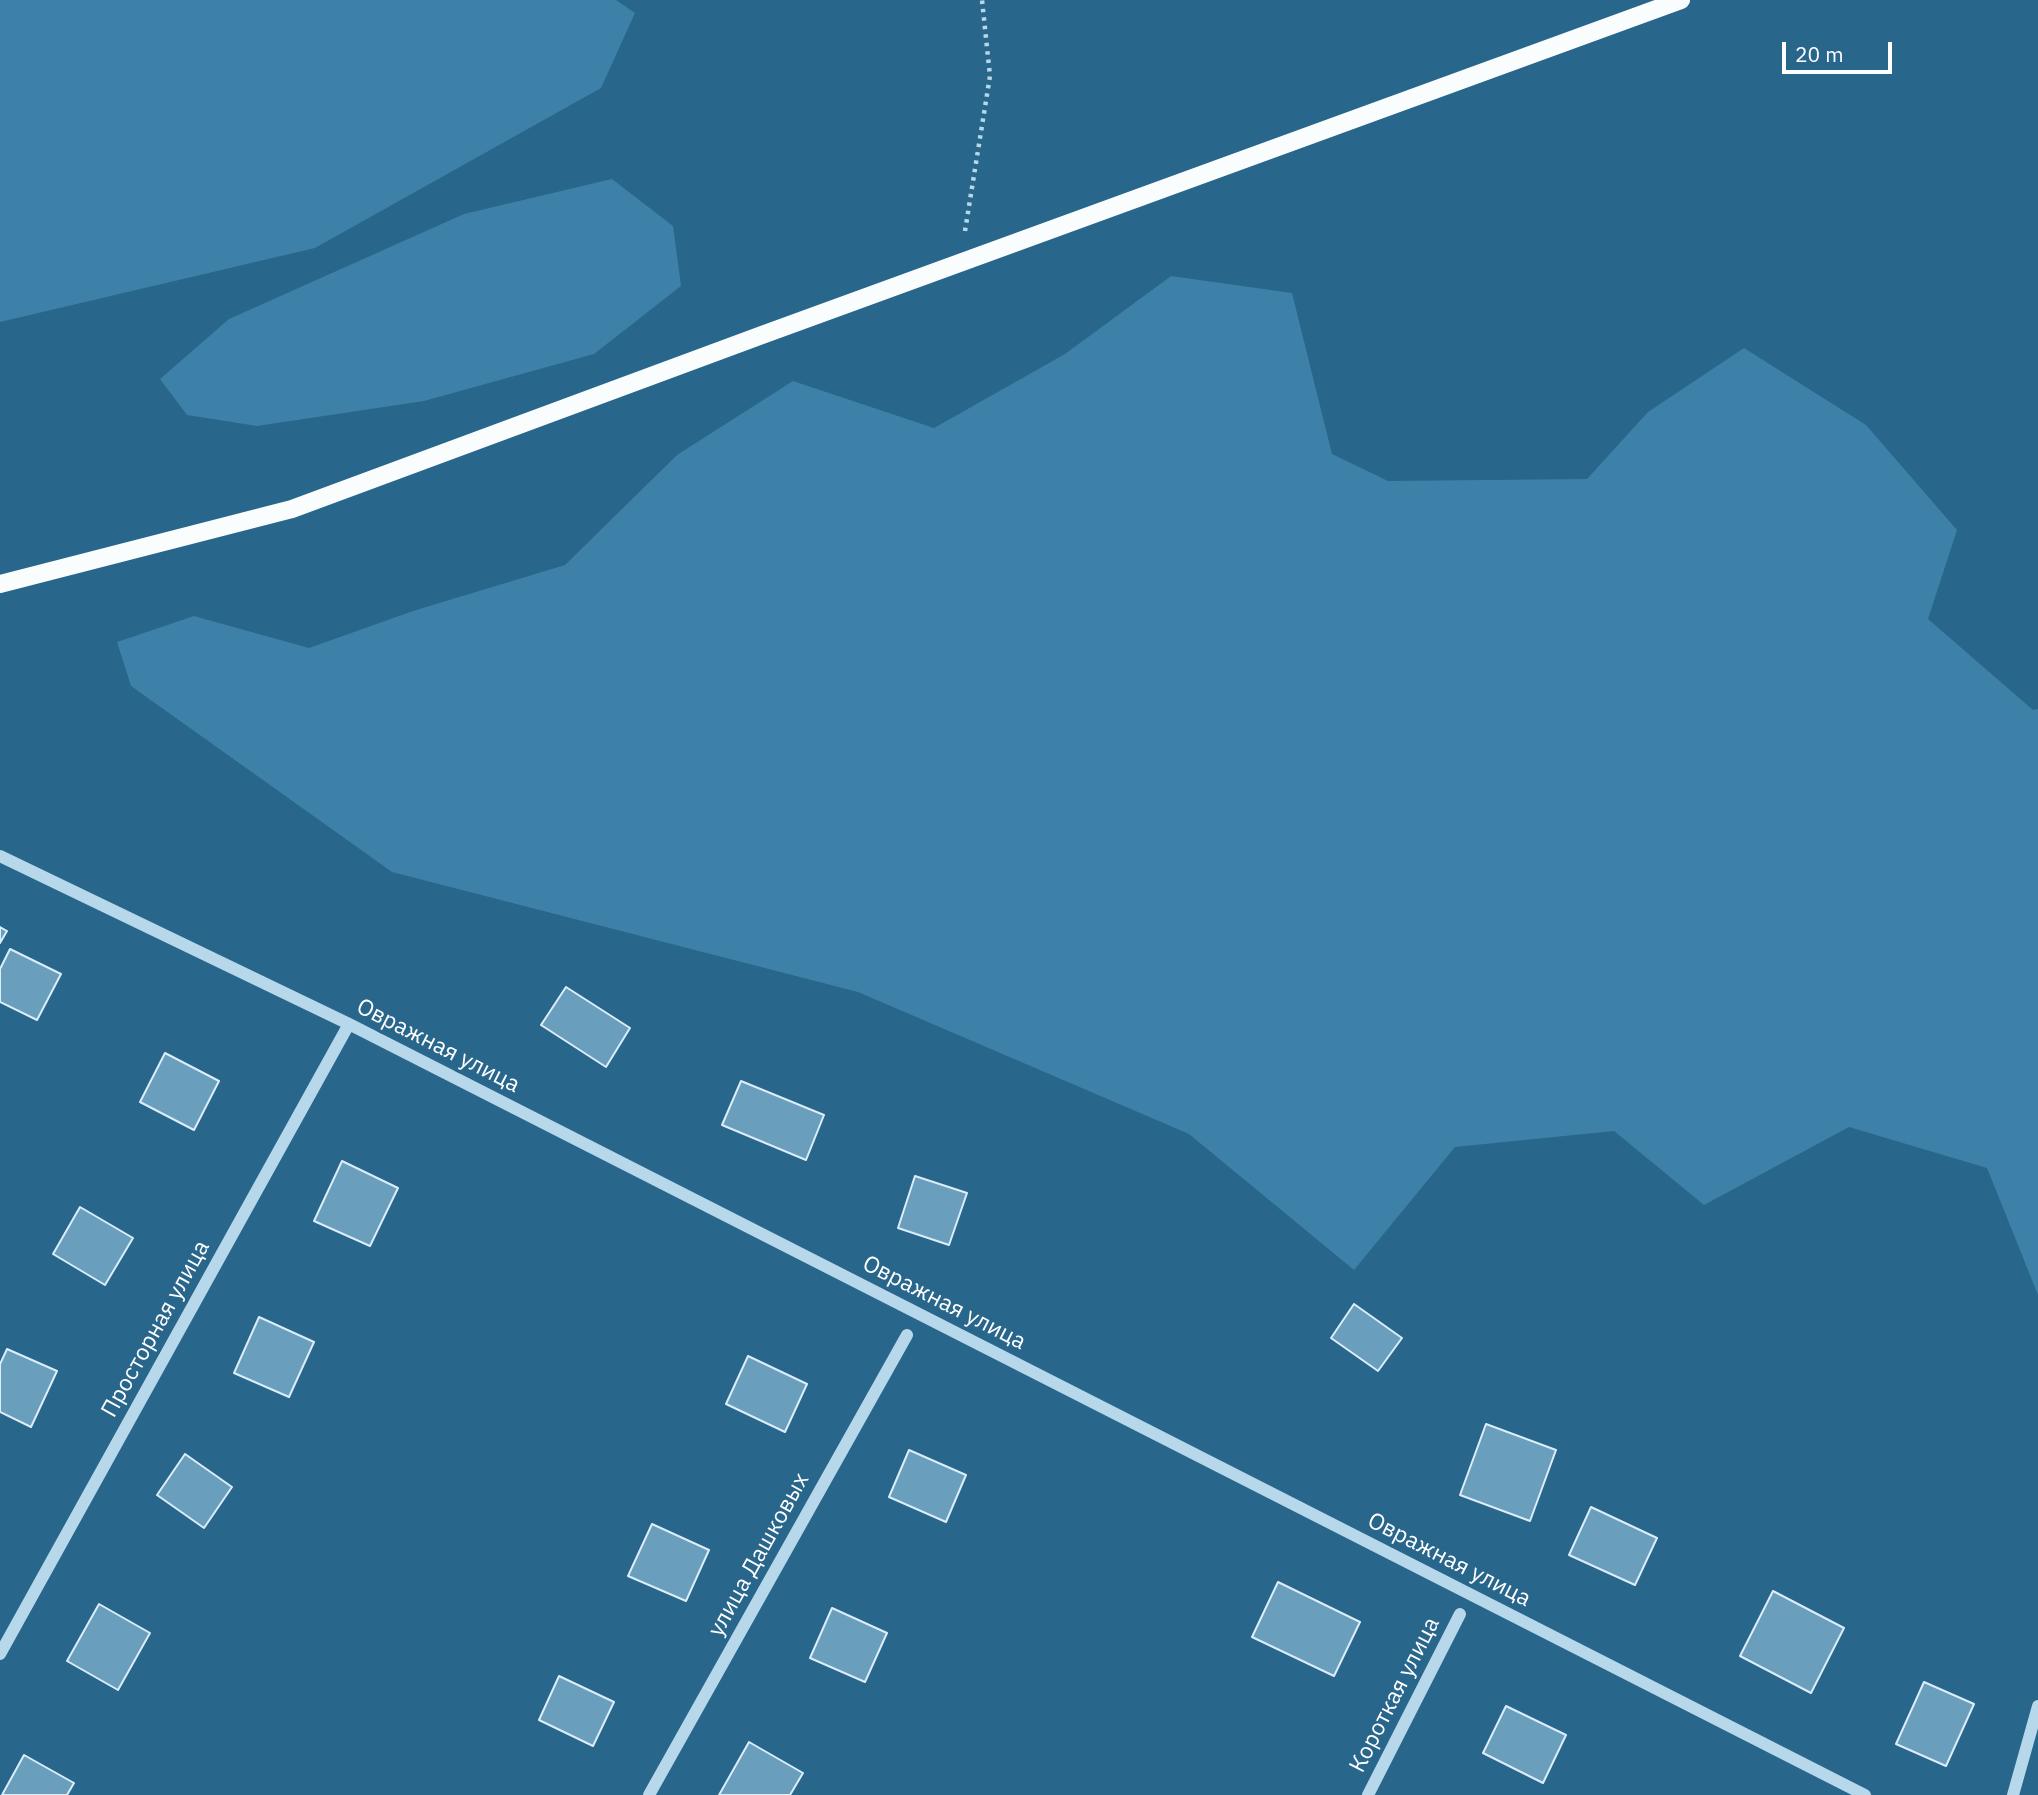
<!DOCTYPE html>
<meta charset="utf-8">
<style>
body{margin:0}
#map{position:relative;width:2038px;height:1795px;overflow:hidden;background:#28668b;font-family:"IBM Plex Sans",sans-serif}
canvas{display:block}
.scale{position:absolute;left:1782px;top:42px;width:110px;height:32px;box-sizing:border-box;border:4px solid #fff;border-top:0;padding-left:9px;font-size:21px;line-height:24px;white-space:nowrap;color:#fff;-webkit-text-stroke:5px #28668b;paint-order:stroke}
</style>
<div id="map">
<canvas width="2038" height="1795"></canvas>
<div class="scale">20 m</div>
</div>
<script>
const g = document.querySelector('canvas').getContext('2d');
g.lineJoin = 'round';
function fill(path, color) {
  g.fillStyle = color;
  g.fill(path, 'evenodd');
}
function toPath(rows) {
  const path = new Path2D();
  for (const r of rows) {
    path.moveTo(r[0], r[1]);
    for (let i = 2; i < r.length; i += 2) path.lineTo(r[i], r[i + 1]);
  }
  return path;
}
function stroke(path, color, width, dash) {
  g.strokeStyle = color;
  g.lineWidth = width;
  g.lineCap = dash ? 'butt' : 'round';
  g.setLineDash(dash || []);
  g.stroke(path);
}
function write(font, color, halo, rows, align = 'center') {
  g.font = font + ' "IBM Plex Sans",sans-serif';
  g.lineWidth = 7;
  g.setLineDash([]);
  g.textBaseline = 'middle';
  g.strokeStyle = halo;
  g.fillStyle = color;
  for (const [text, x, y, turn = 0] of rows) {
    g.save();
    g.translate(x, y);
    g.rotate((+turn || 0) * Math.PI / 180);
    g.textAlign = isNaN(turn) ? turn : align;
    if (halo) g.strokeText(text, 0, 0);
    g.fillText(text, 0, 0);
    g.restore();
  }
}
const green = toPath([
 [0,0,616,0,635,13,601,88,315,248,0,322],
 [612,179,673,226,681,286,594,354,424,401,257,426,187,415,160,379,229,319,464,214],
 [1171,276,1292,293,1332,454,1388,481,1587,479,1648,412,1744,348,1866,425,1957,530,1928,619,2033,710,2038,709,2038,1295,1987,1168,1849,1127,1704,1205,1614,1131,1455,1147,1354,1270,1189,1134,858,992,392,872,131,686,117,642,194,616,309,648,413,611,565,565,677,455,793,381,934,428,1065,354]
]);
const building = toPath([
 [0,927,7,931,0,943,0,927],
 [10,949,61,974,37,1020,0,1002,0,969,10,949],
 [566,987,630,1028,606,1067,541,1025,566,987],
 [165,1053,219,1081,194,1130,140,1102,165,1053],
 [741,1081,824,1115,806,1160,722,1125,741,1081],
 [342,1161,398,1188,370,1246,314,1221,342,1161],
 [915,1176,967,1193,949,1245,898,1228,915,1176],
 [80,1207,133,1238,105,1285,53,1254,80,1207],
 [1354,1304,1402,1338,1378,1371,1331,1338,1354,1304],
 [259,1317,314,1342,289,1397,234,1373,259,1317],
 [7,1349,57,1371,31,1427,0,1412,0,1364,7,1349],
 [748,1356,807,1384,785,1432,726,1404,748,1356],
 [1486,1424,1556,1450,1530,1521,1460,1495,1486,1424],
 [909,1450,966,1475,946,1522,889,1497,909,1450],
 [185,1454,232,1487,204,1528,157,1495,185,1454],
 [1591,1507,1657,1538,1635,1585,1569,1555,1591,1507],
 [652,1524,709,1550,686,1601,628,1576,652,1524],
 [1278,1582,1360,1622,1334,1676,1252,1637,1278,1582],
 [1773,1591,1844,1628,1811,1693,1740,1656,1773,1591],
 [99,1604,150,1633,118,1690,67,1661,99,1604],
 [832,1608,887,1633,865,1682,810,1658,832,1608],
 [559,1676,614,1702,593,1746,539,1720,559,1676],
 [1924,1682,1974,1704,1946,1766,1896,1744,1924,1682],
 [1506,1706,1566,1735,1543,1783,1483,1753,1506,1706],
 [749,1742,803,1773,790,1795,719,1795,749,1742],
 [24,1755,74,1783,67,1795,2,1795,24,1755]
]);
const path = toPath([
 [965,231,990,76,982,0]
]);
const minor = toPath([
 [0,856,349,1024,1865,1795],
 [0,1654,349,1024],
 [649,1795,907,1335],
 [1368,1795,1460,1614],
 [2013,1795,2038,1706]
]);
const major = toPath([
 [0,584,292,509,762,335,1681,0]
]);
const streetNames = [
 ["Овражная улица",438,1046,27],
 ["Овражная улица",944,1303,27],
 ["Просторная улица",156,1329,-61],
 ["улица Дашковых",759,1555,-61],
 ["Овражная улица",1449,1560,27],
 ["Короткая улица",1395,1695,-63]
];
fill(green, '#3d81a8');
fill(building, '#699ebd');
stroke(building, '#dbedf8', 2);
stroke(path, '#b7d7ea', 4.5, [3.5, 5]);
stroke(minor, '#b7d7ea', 12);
stroke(major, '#fafdfe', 18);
write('23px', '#fff', '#28668b', streetNames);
</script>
